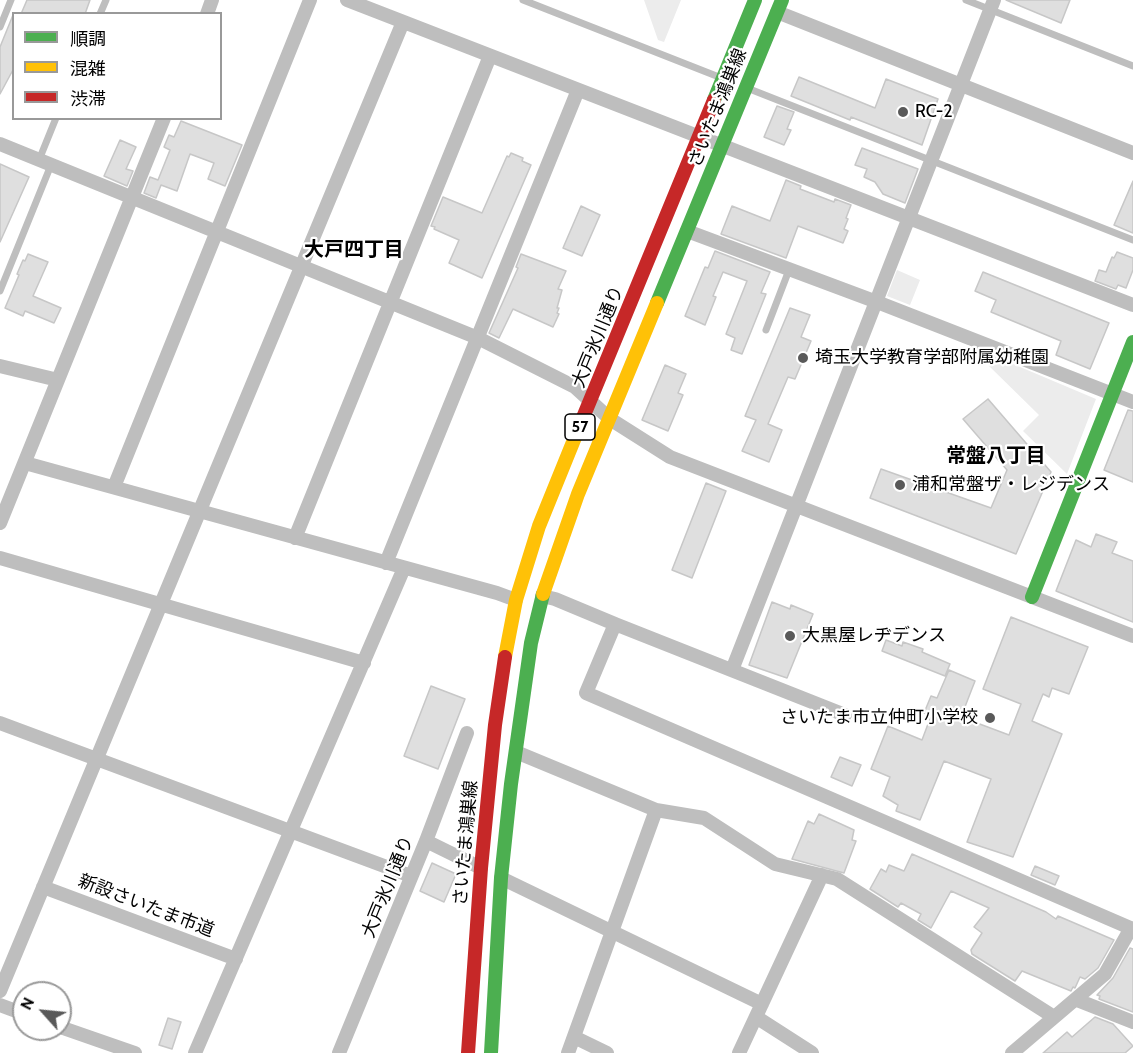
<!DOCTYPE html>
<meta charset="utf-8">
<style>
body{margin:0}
#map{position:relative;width:1133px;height:1053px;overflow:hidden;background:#fff;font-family:Cabin,"Noto Sans JP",sans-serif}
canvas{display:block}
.legend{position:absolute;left:12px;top:12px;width:210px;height:108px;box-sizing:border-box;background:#fff;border:2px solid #999;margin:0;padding:8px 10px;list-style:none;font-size:18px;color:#000}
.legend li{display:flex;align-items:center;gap:12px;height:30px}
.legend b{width:30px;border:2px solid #999}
.north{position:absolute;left:12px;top:981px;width:60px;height:60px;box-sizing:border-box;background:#fff;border:2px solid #999;border-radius:50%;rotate:297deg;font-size:16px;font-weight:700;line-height:24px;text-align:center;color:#000}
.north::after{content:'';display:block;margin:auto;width:21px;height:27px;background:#595959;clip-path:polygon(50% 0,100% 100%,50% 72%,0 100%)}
</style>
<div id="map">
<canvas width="1133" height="1053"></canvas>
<ul class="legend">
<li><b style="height:8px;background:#4caf50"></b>順調</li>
<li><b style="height:8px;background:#ffc107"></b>混雑</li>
<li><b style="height:8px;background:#c62828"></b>渋滞</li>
</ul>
<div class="north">N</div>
</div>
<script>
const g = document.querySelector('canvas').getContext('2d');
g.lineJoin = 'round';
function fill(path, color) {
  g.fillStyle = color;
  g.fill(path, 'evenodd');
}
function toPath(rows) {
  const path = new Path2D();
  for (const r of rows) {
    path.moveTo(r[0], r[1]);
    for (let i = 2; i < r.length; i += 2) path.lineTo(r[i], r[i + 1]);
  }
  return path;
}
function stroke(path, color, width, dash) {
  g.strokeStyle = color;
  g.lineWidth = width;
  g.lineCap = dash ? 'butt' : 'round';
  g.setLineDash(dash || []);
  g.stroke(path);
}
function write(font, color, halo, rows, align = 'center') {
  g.font = font + ' Cabin,"Noto Sans JP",sans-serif';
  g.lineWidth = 4.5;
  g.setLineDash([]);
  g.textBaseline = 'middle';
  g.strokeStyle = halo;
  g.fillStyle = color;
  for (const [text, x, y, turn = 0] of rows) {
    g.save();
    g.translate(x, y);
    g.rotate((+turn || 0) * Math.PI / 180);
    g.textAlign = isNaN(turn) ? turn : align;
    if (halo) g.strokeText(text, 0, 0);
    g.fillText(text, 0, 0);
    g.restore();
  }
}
const green = toPath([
 [644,0,681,0,664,42,658,40],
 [897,270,920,280,910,305,887,296],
 [994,356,1096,399,1067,474,1023,431,1039,415,989,366]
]);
const building = toPath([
 [27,0,90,0,85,14,21,14,27,0],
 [1006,0,1070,0,1061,23,1006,0],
 [13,15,14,68,0,94,0,47,13,15],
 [799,77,875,108,886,79,938,99,922,145,851,117,850,120,791,96,799,77],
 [777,106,794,112,787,129,791,130,784,145,764,137,777,106],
 [181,121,242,145,225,186,208,179,214,163,190,154,177,191,161,185,156,198,144,193,150,177,158,180,170,150,164,147,169,135,174,137,181,121],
 [120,140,136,147,126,169,133,171,127,186,104,176,120,140],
 [862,148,918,169,905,203,883,194,875,182,864,177,867,169,855,165,862,148],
 [511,153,523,158,522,161,531,165,482,278,449,263,459,240,434,229,435,227,431,226,443,197,482,213,507,156,509,157,511,153],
 [0,164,29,177,0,242,0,164],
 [786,180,801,186,800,189,834,202,835,199,851,205,846,218,848,219,844,229,848,231,843,243,798,226,786,258,721,234,732,206,770,221,786,180],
 [1133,181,1133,233,1114,225,1133,181],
 [581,206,600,215,582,256,563,248,581,206],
 [715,251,770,272,761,293,766,294,742,354,731,350,735,338,726,334,747,281,723,272,713,296,716,297,705,325,685,316,705,267,708,268,715,251],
 [1117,252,1133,258,1133,270,1126,288,1118,285,1116,289,1095,281,1099,270,1106,272,1112,257,1114,258,1117,252],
 [28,254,48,262,33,296,61,308,54,323,25,311,23,316,5,308,19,275,17,274,23,260,25,261,28,254],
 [521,254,566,271,558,289,562,290,557,308,559,308,557,313,559,314,553,327,513,309,499,338,489,333,518,268,516,267,521,254],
 [983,272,1109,323,1090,369,1056,355,1061,341,991,312,996,300,975,291,983,272],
 [790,308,810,315,801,337,811,341,795,379,788,377,768,424,782,430,769,462,742,451,756,420,745,416,790,308],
 [665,365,686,374,678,393,683,395,668,431,642,420,665,365],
 [988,399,1051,472,1016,554,870,498,881,469,991,508,1007,470,963,419,988,399],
 [1128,410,1133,411,1133,482,1104,470,1128,410],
 [706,483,726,491,692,578,672,570,706,483],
 [1096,534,1117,542,1112,553,1133,561,1133,622,1056,591,1076,540,1091,547,1096,534],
 [772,602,790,609,791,605,813,614,787,678,749,665,772,602],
 [1011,617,1088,647,1069,694,1052,688,1049,697,1043,694,1032,721,1062,734,1013,857,967,842,991,779,944,761,920,820,896,811,898,805,883,796,890,777,871,769,888,726,922,740,931,716,924,713,931,696,937,698,949,670,975,681,961,717,1009,735,1021,704,983,689,1011,617],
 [886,640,902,646,903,642,923,649,922,652,950,664,945,676,882,651,886,640],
 [431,686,465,699,438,769,404,756,431,686],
 [840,757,861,765,852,786,831,777,840,757],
 [819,814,854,830,852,840,856,841,844,873,792,859,808,821,814,824,819,814],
 [912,854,1046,912,1056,919,1058,916,1114,940,1098,968,1085,979,1080,977,1075,988,1073,987,1071,991,1022,971,1015,981,972,954,971,950,982,933,974,927,989,908,951,891,931,928,918,920,921,914,901,903,898,907,870,889,881,869,886,872,889,865,904,871,912,854],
 [432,863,456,874,444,902,420,891,432,863],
 [1035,866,1059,876,1055,885,1031,875,1035,866],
 [1130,948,1133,949,1133,1012,1099,999,1100,996,1097,995,1113,978,1130,948],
 [1095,1017,1113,1024,1133,1046,1125,1053,1043,1053,1067,1032,1072,1037,1095,1017],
 [168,1018,181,1022,172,1049,159,1045,168,1018]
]);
const lane = toPath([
 [523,0,719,77],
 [966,0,1133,66],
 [100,14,106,0],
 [0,27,11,0],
 [747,88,1133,240],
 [39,160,56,118],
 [0,291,51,165],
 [766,330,789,270]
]);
const street = toPath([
 [347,0,1133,305],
 [777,12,1133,153],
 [207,14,212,0],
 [0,144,478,338,575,387,610,419,670,457,1133,636],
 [687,231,877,302,1133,402],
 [0,366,58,380],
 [25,463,497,593,516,600],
 [114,487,310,0],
 [0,523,164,118],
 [295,538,490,56],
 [0,558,364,663],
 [386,563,578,90],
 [542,596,555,599,615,624],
 [732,670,994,0],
 [845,715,615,624,586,693,1133,929],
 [0,723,411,876],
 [516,752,656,810,704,818,775,864,837,879,1054,1017],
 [426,841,481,868],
 [501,878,762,1004],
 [43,887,236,959],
 [0,991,403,22],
 [1077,1000,1133,1022],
 [0,1005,24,1014],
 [756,1017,812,1053],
 [60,1027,135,1053],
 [574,1037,607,1053],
 [195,1053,404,568],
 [339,1053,426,841,467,733],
 [568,1053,656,810],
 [739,1053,822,875],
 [1012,1053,1105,974,1131,928]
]);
const fast = toPath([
 [714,100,755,0],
 [657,303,782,0],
 [1032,597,1133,342],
 [491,1053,501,878,511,784,531,643,543,594]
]);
const slow = toPath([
 [543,594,578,494,657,303],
 [505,657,516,600,539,526,582,420]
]);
const jam = toPath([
 [582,420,714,100],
 [468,1053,481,868,495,725,505,657]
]);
const markers = [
 [903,112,6,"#595959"],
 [803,358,6,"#595959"],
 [900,485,6,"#595959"],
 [790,636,6,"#595959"],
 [990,718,6,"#595959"]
];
const shields = [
 [580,427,30]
];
const shieldNames = [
 ["57",580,427]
];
const streetNames = [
 ["さいたま鴻巣線",718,108,-68],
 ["大戸氷川通り",598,337,-68],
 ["さいたま鴻巣線",466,843,-85],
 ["大戸氷川通り",388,887,-68],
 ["新設さいたま市道",146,906,21]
];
const poiNames = [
 ["RC-2",915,112],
 ["埼玉大学教育学部附属幼稚園",815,358],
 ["浦和常盤ザ・レジデンス",912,485],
 ["大黒屋レヂデンス",802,636],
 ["さいたま市立仲町小学校",978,718,"right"]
];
const neighbourhoodNames = [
 ["大戸四丁目",354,250],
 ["常盤八丁目",996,456]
];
fill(green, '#ececec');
fill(building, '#dfdfdf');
stroke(building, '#c7c7c7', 1.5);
stroke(lane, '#bebebe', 7);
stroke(street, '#bebebe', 14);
stroke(fast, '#4caf50', 14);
stroke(slow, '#ffc107', 14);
stroke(jam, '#c62828', 14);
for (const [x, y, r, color] of markers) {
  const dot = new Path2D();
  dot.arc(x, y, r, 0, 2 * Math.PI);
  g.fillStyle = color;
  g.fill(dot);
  stroke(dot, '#fff', 2);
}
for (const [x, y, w] of shields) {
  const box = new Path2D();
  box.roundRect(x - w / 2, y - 13, w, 26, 4.5);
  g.fillStyle = '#fff';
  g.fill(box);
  stroke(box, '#000', 1.5);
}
write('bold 16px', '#000', null, shieldNames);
write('18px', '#000', '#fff', streetNames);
write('18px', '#000', '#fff', poiNames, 'left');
write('bold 20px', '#000', '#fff', neighbourhoodNames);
</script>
